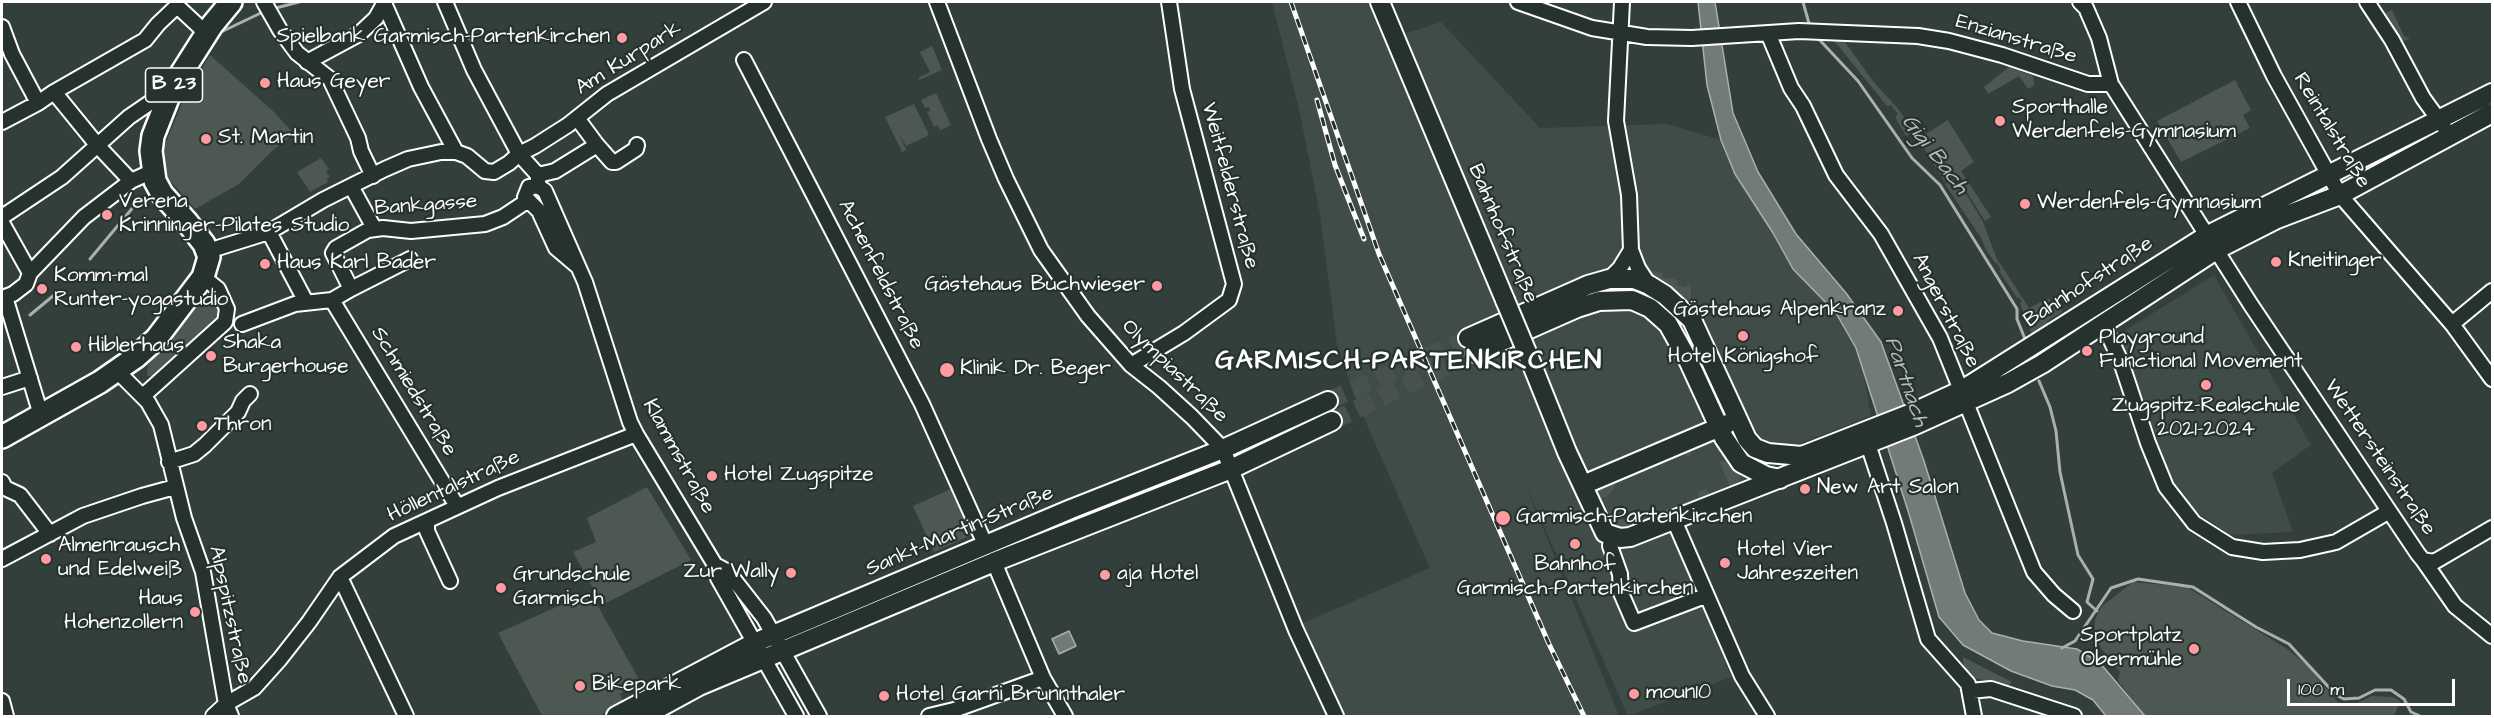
<!DOCTYPE html>
<meta charset="utf-8">
<style>
body{margin:0}
#map{position:relative;width:2494px;height:718px;overflow:hidden;background:#333f3a;font-family:"Architects Daughter",sans-serif}
canvas{display:block}
.frame{position:absolute;inset:0;border:3px solid #fff;pointer-events:none}
.scale{position:absolute;left:2287px;top:679px;width:168px;height:27px;box-sizing:border-box;border:3px solid #fff;border-top:0;padding-left:8px;font-size:18px;line-height:21px;white-space:nowrap;color:#fff;-webkit-text-stroke:4px #26332d;paint-order:stroke}
</style>
<div id="map">
<canvas width="2494" height="718"></canvas>
<div class="frame"></div>
<div class="scale">100 m</div>
</div>
<script>
const g = document.querySelector('canvas').getContext('2d');
g.lineJoin = 'round';
function fill(path, color) {
  g.fillStyle = color;
  g.fill(path, 'evenodd');
}
function toPath(rows) {
  const path = new Path2D();
  for (const r of rows) {
    path.moveTo(r[0], r[1]);
    for (let i = 2; i < r.length; i += 2) path.lineTo(r[i], r[i + 1]);
  }
  return path;
}
function stroke(path, color, width, dash) {
  g.strokeStyle = color;
  g.lineWidth = width;
  g.lineCap = dash ? 'butt' : 'round';
  g.setLineDash(dash || []);
  g.stroke(path);
}
function write(font, color, halo, rows, align = 'center') {
  g.font = font + ' "Architects Daughter",sans-serif';
  g.lineWidth = 4.5;
  g.setLineDash([]);
  g.textBaseline = 'middle';
  g.strokeStyle = halo;
  g.fillStyle = color;
  for (const [text, x, y, turn = 0] of rows) {
    g.save();
    g.translate(x, y);
    g.rotate((+turn || 0) * Math.PI / 180);
    g.textAlign = isNaN(turn) ? turn : align;
    if (halo) g.strokeText(text, 0, 0);
    g.fillText(text, 0, 0);
    g.restore();
  }
}
const built = toPath([
 [1272,2,1381,2,1398,36,1441,22,1540,128,1667,124,1721,140,1735,174,1773,233,1793,269,1836,313,1845,326,1856,348,1864,376,1871,416,1799,444,1749,456,1748,474,1740,488,1669,518,1731,677,1628,716,1523,479,1619,716,1345,716,1303,623,1430,568,1355,398,1337,344,1320,215,1299,109],
 [2214,275,2311,445,2272,473,2293,532,2230,535,2197,512,2173,483,2118,335]
]);
const green = toPath([
 [2392,10,2404,36,2410,39,2399,42,2381,15],
 [1840,35,1873,81,1899,110,1914,132,1906,136,1895,117,1898,114,1891,105,1887,106,1831,37],
 [932,46,942,70,919,80,918,78,930,72,920,52],
 [210,55,274,112,294,134,271,152,239,184,195,209,163,172,162,152,185,96],
 [2009,67,2033,76,2034,86,2028,89,2019,76,1988,94,1984,87],
 [2235,80,2251,110,2243,115,2250,128,2181,162,2157,121],
 [936,93,951,125,937,132,940,130,938,125,934,127,927,112,930,111,929,107,925,108,921,100],
 [914,104,929,135,906,146,898,132,906,150,902,152,885,117],
 [1948,120,1974,162,1961,171,1991,217,1985,221,1956,175,1945,182,1918,139],
 [321,158,329,169,326,171,330,177,327,179,328,182,310,192,297,172],
 [1956,177,1983,222,1997,259,2029,308,2049,298,2055,309,2060,306,2062,312,2047,321,2051,327,2032,335,2020,303,2022,302,2019,297,2017,298,1999,271,2001,270,1997,263,1995,263,1985,248,1981,238,1945,184],
 [1653,271,1663,273,1662,277,1667,279,1670,277,1678,281,1677,285,1684,287,1691,284,1691,299,1684,303,1655,282,1647,272],
 [204,292,224,317,159,375,147,376,148,365],
 [1688,446,1691,454,1688,458,1684,452,1617,478,1614,488,1607,497,1597,499,1599,483],
 [1719,461,1724,461,1738,470,1740,475,1739,483,1730,487],
 [647,487,691,560,602,605,573,552,596,542,587,518],
 [951,489,972,535,934,552,913,506],
 [1706,489,1710,494,1709,498,1619,532,1606,523,1618,517,1630,524,1634,523,1699,497,1698,492],
 [2133,582,2187,587,2287,649,2308,666,2339,704,2357,703,2372,696,2393,697,2400,701,2394,716,2145,716,2118,681,2120,672,2101,648,2094,634,2095,620,2102,606],
 [590,592,640,681,620,694,624,703,599,716,542,716,498,633],
 [1963,657,2012,682,2008,686,1971,677,1963,663]
]);
const water = toPath([
 [1698,2,1715,2,1733,113,1758,172,1796,234,1846,293,1881,342,1924,461,1965,593,1979,620,1992,633,2023,641,2077,649,2100,663,2145,716,2106,716,2093,700,2075,690,2052,686,2011,671,1963,645,1939,617,1909,514,1856,348,1836,313,1793,269,1773,233,1735,174,1721,140,1707,85,1698,2],
 [1069,631,1076,646,1059,654,1052,639,1069,631]
]);
const stream = toPath([
 [1803,2,1810,27],
 [272,9,299,2],
 [1815,35,1858,81,1912,158,1940,185,2017,309,2017,319,2025,339],
 [166,134,183,91,221,32,265,11],
 [90,259,140,199],
 [30,315,59,291],
 [2039,381,2050,407,2056,431,2060,472,2078,555,2093,579,2087,602,2097,611],
 [2062,648,2075,641,2111,588,2138,579,2193,587,2256,627,2289,644,2336,695,2344,699,2359,698,2375,690,2391,690,2404,699,2411,712,2420,716]
]);
const secondaryTunnel = toPath([
 [1328,401,1468,338],
 [1332,421,1475,353]
]);
const street = toPath([
 [264,2,280,30,297,53,330,79,358,138,361,151,373,176],
 [445,2,474,70,519,154,535,146,568,125,607,94,764,2],
 [937,2,989,139,1006,179,1041,250,1088,316,1131,365,1159,387,1192,417,1223,449,1296,630,1336,716],
 [1518,2,1592,28,1647,37,1692,38,1799,31,1918,36,1949,41,2002,55,2088,84,2111,84],
 [1622,2,1616,121,1629,195,1631,250,1638,268,1649,285],
 [2080,2,2086,8,2099,38,2111,84,2251,305,2418,554,2423,560,2434,562,2492,528],
 [2238,2,2274,76,2340,195,2452,324,2492,379],
 [2367,2,2392,40,2423,98,2444,127],
 [384,3,421,87,456,152],
 [2,27,12,54,38,103,54,92,98,146,131,181],
 [1768,33,1791,88,1803,106,1836,175,1881,234,1940,338,2034,572,2054,595,2073,611],
 [744,60,922,404,986,546],
 [307,62,359,34,376,18,385,2],
 [54,92,145,40,158,24,177,6,206,33],
 [2,122,38,103],
 [597,145,612,162,616,162,636,149,637,145],
 [538,175,555,171,597,145,577,118],
 [351,186,374,228],
 [2,217,62,177,129,117,170,89],
 [2,223,30,273],
 [269,232,306,302],
 [208,251,269,232,323,200,385,169,408,159,441,152,456,152,467,156,485,171,494,172,509,163,519,154,538,175,538,186],
 [576,265,556,248,539,211,525,197,529,187,538,186,545,191,585,282,630,422,636,434,715,565,718,578,796,716],
 [1609,279,1620,268,1631,250],
 [351,289,410,259],
 [5,297,13,294,26,284,30,273,84,217,131,181,153,171],
 [5,297,41,415],
 [332,300,457,506],
 [2103,323,2121,362,2148,443,2166,487,2194,523,2232,547,2263,552,2300,550,2336,542,2388,512],
 [242,324,295,304,332,300,351,289,333,253,336,248,368,230,383,228,411,231,485,224,503,217,527,201],
 [2452,324,2492,291],
 [1131,365,1184,333,1229,300,1234,284,1182,89,1169,2],
 [117,371,148,402,161,425,184,518,203,572,226,704,231,716],
 [2,387,30,378],
 [143,396,225,322,227,309,218,289,203,277],
 [1865,435,1894,523,1928,639,1968,684,1974,716],
 [169,462,194,454,205,445,238,412,243,401,250,394],
 [2,482,5,488,20,495,50,534],
 [1674,520,1742,676,1767,716],
 [427,522,427,531,450,581],
 [1611,536,1610,546,1620,574,1621,593,1634,623,1705,596],
 [2,559,83,516,142,496,175,487],
 [2423,560,2455,606,2492,636],
 [994,562,1043,678,1065,716],
 [715,565,728,572,764,618,819,716],
 [340,577,406,716],
 [1970,691,1991,689,2074,716],
 [2,701,6,716],
 [213,716,226,704,254,688,280,659,309,622,340,577,394,536,498,488,636,434],
 [929,716,954,710,1043,678]
]);
const secondary = toPath([
 [1380,2,1505,300],
 [1468,338,1588,285,1609,279,1634,279,1649,285,1665,295,1692,320,1747,439,1755,448,1768,453,1802,456,1912,413,1962,390,2206,236,2492,93],
 [1526,350,1567,452,1605,533,1620,538,1630,537,1915,425,2008,383,2042,364,2216,250,2277,219,2340,195,2492,113],
 [1475,353,1577,308,1599,301,1632,300,1650,308,1668,324,1688,360,1724,438,1741,463,1766,476,1780,479],
 [1583,485,1727,424],
 [616,716,754,643,1071,509,1223,449,1328,401],
 [644,716,699,686,994,562,1231,469,1332,421]
]);
const primary = toPath([
 [2,437,100,382,136,357,156,339,203,277,209,257,204,244,187,222,162,194,155,181,151,151,153,136,172,88,212,25,231,2]
]);
const rail = toPath([
 [1291,2,1379,254,1549,644,1584,716],
 [1317,100,1335,165,1364,239]
]);
const secondaryBridge = toPath([
 [1505,300,1526,350]
]);
const markers = [
 [622,38,6,"#ff9aa2"],
 [265,83,6,"#ff9aa2"],
 [2000,121,6,"#ff9aa2"],
 [206,139,6,"#ff9aa2"],
 [2025,204,6,"#ff9aa2"],
 [107,215,6,"#ff9aa2"],
 [2276,262,6,"#ff9aa2"],
 [265,264,6,"#ff9aa2"],
 [1157,286,6,"#ff9aa2"],
 [42,289,6,"#ff9aa2"],
 [1898,311,6,"#ff9aa2"],
 [1743,336,6,"#ff9aa2"],
 [76,347,6,"#ff9aa2"],
 [2087,351,6,"#ff9aa2"],
 [211,356,6,"#ff9aa2"],
 [947,370,8,"#ff9aa2"],
 [2206,385,6,"#ff9aa2"],
 [202,426,6,"#ff9aa2"],
 [712,476,6,"#ff9aa2"],
 [1805,489,6,"#ff9aa2"],
 [1503,518,8,"#ff9aa2"],
 [1575,544,6,"#ff9aa2"],
 [46,559,6,"#ff9aa2"],
 [1725,563,6,"#ff9aa2"],
 [791,573,6,"#ff9aa2"],
 [1105,575,6,"#ff9aa2"],
 [501,588,6,"#ff9aa2"],
 [195,612,6,"#ff9aa2"],
 [2194,649,6,"#ff9aa2"],
 [580,686,6,"#ff9aa2"],
 [1634,694,6,"#ff9aa2"],
 [884,696,6,"#ff9aa2"]
];
const shields = [
 [174,85,57]
];
const shieldNames = [
 ["B 23",174,85]
];
const poiNames = [
 ["Spielbank Garmisch-Partenkirchen",610,38,"right"],
 ["Haus Geyer",277,83],
 ["Sporthalle",2012,109],
 ["Werdenfels-Gymnasium",2012,133],
 ["St. Martin",218,139],
 ["Verena",119,203],
 ["Krinninger-Pilates Studio",119,227],
 ["Werdenfels-Gymnasium",2037,204],
 ["Kneitinger",2288,262],
 ["Haus Karl Bader",277,264],
 ["Komm-mal",54,277],
 ["Runter-yogastudio",54,301],
 ["Gästehaus Buchwieser",1145,286,"right"],
 ["Gästehaus Alpenkranz",1886,311,"right"],
 ["Playground",2099,339],
 ["Functional Movement",2099,363],
 ["Shaka",223,344],
 ["Burgerhouse",223,368],
 ["Hiblerhaus",88,347],
 ["Hotel Königshof",1743,358,"center"],
 ["Klinik Dr. Beger",960,370],
 ["Zugspitz-Realschule",2206,407,"center"],
 ["2021-2024",2206,431,"center"],
 ["Thron",214,426],
 ["Hotel Zugspitze",724,476],
 ["New Art Salon",1817,489],
 ["Garmisch-Partenkirchen",1516,518],
 ["Almenrausch",58,547],
 ["und Edelweiß",58,571],
 ["Hotel Vier",1737,551],
 ["Jahreszeiten",1737,575],
 ["Bahnhof",1575,566,"center"],
 ["Garmisch-Partenkirchen",1575,590,"center"],
 ["Zur Wally",779,573,"right"],
 ["aja Hotel",1117,575],
 ["Grundschule",513,576],
 ["Garmisch",513,600],
 ["Haus",183,600,"right"],
 ["Hohenzollern",183,624,"right"],
 ["Sportplatz",2182,637,"right"],
 ["Obermühle",2182,661,"right"],
 ["Bikepark",592,686],
 ["moun10",1646,694],
 ["Hotel Garni Brunnthaler",896,696]
];
const streetNames = [
 ["Enzianstraße",2016,40,17],
 ["Am Kurpark",629,59,-32],
 ["Reintalstraße",2331,131,59],
 ["Weitfelderstraße",1229,186,75],
 ["Bankgasse",426,206,-4],
 ["Bahnhofstraße",1502,234,67],
 ["Achenfeldstraße",880,275,63],
 ["Bahnhofstraße",2089,283,-33],
 ["Angerstraße",1945,311,63],
 ["Olympiastraße",1174,372,44],
 ["Schmiedstraße",413,392,59],
 ["Klammstraße",678,457,61],
 ["Wettersteinstraße",2379,458,56],
 ["Höllentalstraße",454,487,-25],
 ["Sankt-Martin-Straße",960,532,-23],
 ["Alpspitzstraße",229,615,78]
];
const waterNames = [
 ["Gigi Bach",1934,155,52],
 ["Partnach",1905,382,71]
];
const districtNames = [
 ["GARMISCH-PARTENKIRCHEN",1409,362]
];
fill(built, '#404c47');
fill(green, '#4d5853');
fill(water, '#737b78');
stroke(water, '#abb0ae', 1.5);
stroke(stream, '#abb0ae', 3);
stroke(secondaryTunnel, '#47524e', 18, [18, 9]);
stroke(street, '#fff', 18);
stroke(secondary, '#fff', 22);
stroke(primary, '#fff', 26);
stroke(street, '#26332d', 14);
stroke(secondary, '#26332d', 18);
stroke(primary, '#26332d', 21);
stroke(rail, '#fff', 5);
stroke(rail, '#26332d', 3, [9]);
stroke(secondaryBridge, '#fff', 22, []);
stroke(secondaryBridge, '#26332d', 18);
for (const [x, y, r, color] of markers) {
  const dot = new Path2D();
  dot.arc(x, y, r, 0, 2 * Math.PI);
  g.fillStyle = color;
  g.fill(dot);
  stroke(dot, '#26332d', 2);
}
for (const [x, y, w] of shields) {
  const box = new Path2D();
  box.roundRect(x - w / 2, y - 17, w, 34, 4.5);
  g.fillStyle = '#26332d';
  g.fill(box);
  stroke(box, '#fff', 1.5);
}
write('bold 20px', '#fff', null, shieldNames);
write('21px', '#fff', '#26332d', poiNames, 'left');
write('21px', '#fff', '#26332d', streetNames);
write('italic 22px', '#b9bdbc', '#26332d', waterNames);
g.letterSpacing = '1.5px';
write('bold 27px', '#fff', '#26332d', districtNames);
g.letterSpacing = '0px';
</script>
